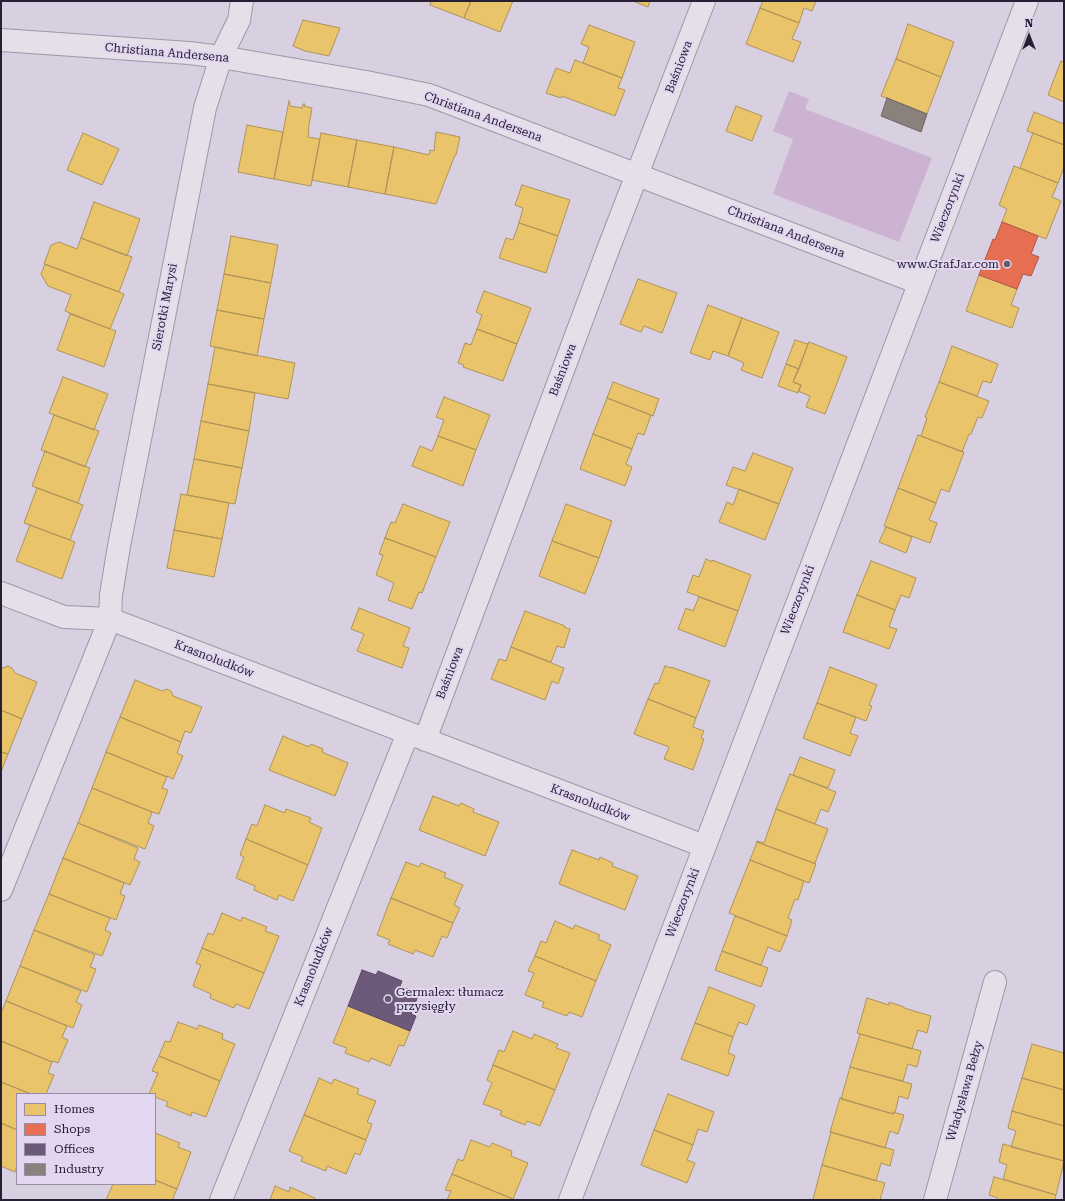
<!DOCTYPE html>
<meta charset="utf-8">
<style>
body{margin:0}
#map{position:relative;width:1065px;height:1201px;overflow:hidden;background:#d8cfe1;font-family:"Roboto Serif",serif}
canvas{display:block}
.frame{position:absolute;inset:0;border:2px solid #262034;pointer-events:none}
.legend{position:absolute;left:16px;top:1093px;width:140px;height:92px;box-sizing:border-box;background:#e3d6f1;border:1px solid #978da5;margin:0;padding:5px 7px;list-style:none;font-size:12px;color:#262034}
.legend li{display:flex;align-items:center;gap:8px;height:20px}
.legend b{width:20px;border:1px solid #978da5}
.north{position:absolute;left:1009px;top:16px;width:40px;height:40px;-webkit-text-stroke:3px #e3d6f1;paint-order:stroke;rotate:0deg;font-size:11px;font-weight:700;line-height:16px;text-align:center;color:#262034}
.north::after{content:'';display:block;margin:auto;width:14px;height:18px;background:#262034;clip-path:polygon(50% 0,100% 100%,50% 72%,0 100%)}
</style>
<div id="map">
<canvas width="1065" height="1201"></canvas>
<div class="frame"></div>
<ul class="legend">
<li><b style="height:11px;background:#e9c46a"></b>Homes</li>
<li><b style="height:11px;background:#e76f51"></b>Shops</li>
<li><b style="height:11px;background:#6d597a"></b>Offices</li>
<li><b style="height:11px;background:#8a817c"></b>Industry</li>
</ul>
<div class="north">N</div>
</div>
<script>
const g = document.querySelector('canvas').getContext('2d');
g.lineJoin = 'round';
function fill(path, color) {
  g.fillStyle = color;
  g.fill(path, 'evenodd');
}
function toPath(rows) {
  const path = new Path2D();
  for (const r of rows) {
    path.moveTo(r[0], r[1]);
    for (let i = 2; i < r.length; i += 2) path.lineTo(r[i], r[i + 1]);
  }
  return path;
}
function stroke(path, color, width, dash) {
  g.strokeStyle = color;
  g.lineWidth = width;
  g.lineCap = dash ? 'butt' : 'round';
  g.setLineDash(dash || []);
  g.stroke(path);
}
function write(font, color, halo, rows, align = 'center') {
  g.font = font + ' "Roboto Serif",serif';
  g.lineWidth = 4;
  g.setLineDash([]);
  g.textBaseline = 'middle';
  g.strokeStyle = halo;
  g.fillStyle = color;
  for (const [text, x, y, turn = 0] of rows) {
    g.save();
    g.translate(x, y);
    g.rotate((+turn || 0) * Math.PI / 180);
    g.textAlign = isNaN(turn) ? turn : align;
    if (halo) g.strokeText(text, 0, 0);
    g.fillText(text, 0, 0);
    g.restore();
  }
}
const green = toPath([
 [789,91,809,99,805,109,932,158,899,242,773,194,793,139,773,131]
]);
const homes = toPath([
 [431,1,471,1,464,18,430,5,431,1],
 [471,1,513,1,500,32,464,18,471,1],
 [633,1,650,1,648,7,633,1],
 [763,1,816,1,812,11,804,8,799,23,760,8,763,1],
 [760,8,799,23,792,39,801,42,793,62,746,44,760,8],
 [303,20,340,28,329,56,305,51,293,46,303,20],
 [908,24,954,42,941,77,896,59,908,24],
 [589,25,635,42,622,78,583,63,589,47,581,44,589,25],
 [896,59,941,77,927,114,881,96,896,59],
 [575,60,622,78,618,88,625,90,615,116,562,96,561,98,546,93,556,68,570,73,575,60],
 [1061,61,1064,62,1064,102,1048,95,1061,61],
 [289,101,290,102,290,106,302,108,303,104,305,104,304,106,312,108,308,131,309,132,308,137,320,139,311,186,274,179,289,101],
 [736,106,762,116,752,141,726,131,736,106],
 [1034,112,1064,124,1064,145,1027,131,1034,112],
 [247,125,283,132,274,179,238,172,247,125],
 [436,132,460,137,456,155,455,155,436,204,385,194,394,147,429,155,430,150,434,151,436,132],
 [83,133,119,149,102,185,67,170,83,133],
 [321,133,357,140,348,187,312,180,321,133],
 [1033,133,1064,145,1064,167,1058,183,1020,168,1033,133],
 [357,140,394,147,385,194,348,187,357,140],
 [1014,166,1058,183,1052,197,1061,201,1046,239,1002,222,1007,209,999,205,1014,166],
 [522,185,570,200,558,236,519,223,523,208,515,205,522,185],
 [94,202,140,219,127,256,81,238,94,202],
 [519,223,558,236,546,273,499,258,506,238,513,240,519,223],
 [231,236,278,245,271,283,224,274,231,236],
 [81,238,132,257,119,292,44,264,51,245,59,242,77,249,81,238],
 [45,264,124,294,110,329,65,311,71,295,48,286,41,274,45,264],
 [224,274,271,283,264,319,217,310,224,274],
 [979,275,1017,289,1011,305,1019,308,1012,328,966,311,979,275],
 [638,279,677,293,662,333,644,326,641,332,620,324,638,279],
 [484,291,531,308,517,344,477,329,482,315,476,312,484,291],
 [708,305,742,318,728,356,713,351,710,360,690,353,708,305],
 [217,310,264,319,257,356,210,346,217,310],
 [70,314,116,331,104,367,57,350,70,314],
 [742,318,779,332,762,378,741,370,744,363,728,356,742,318],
 [477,329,517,344,503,381,463,367,464,365,458,363,465,343,471,345,477,329],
 [795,340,808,344,799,369,786,364,795,340],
 [809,342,847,357,825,414,806,407,810,396,798,391,801,385,793,382,809,342],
 [952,346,998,364,991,383,983,381,977,396,939,382,952,346],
 [215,347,295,363,288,399,208,384,215,347],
 [786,364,799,369,793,382,801,385,798,393,778,386,786,364],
 [63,377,108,394,94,430,49,413,63,377],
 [613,382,659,399,653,416,607,398,613,382],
 [939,382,989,401,982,418,978,417,971,434,969,434,962,452,921,436,927,418,925,417,939,382],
 [208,384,255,393,249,431,201,421,208,384],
 [444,397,490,415,476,450,438,436,444,420,436,417,444,397],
 [607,398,651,415,644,435,638,433,632,449,593,434,607,398],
 [54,415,99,431,85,467,41,450,54,415],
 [201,421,249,431,242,468,194,459,201,421],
 [593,434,632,449,626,464,632,467,625,486,580,469,593,434],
 [918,435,964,452,949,492,941,489,936,503,898,488,918,435],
 [438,436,476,450,463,486,412,466,420,446,432,451,438,436],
 [45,451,90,468,78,503,32,486,45,451],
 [753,453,793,468,779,504,726,485,733,467,745,471,753,453],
 [194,459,242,468,235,504,187,495,194,459],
 [37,488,83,505,70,540,24,523,37,488],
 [898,488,936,503,929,520,937,523,930,543,884,526,898,488],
 [739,489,779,504,765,540,719,522,727,502,733,505,739,489],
 [181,494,229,503,222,539,174,530,181,494],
 [403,504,450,522,436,557,385,538,391,522,395,523,403,504],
 [566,504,612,521,599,558,552,541,566,504],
 [30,525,75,542,62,579,16,561,30,525],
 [886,527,912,537,906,553,879,542,886,527],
 [174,530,222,539,214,577,167,568,174,530],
 [385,538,436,557,422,593,419,592,412,609,388,600,394,583,376,575,383,555,379,554,385,538],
 [552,541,599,558,585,594,539,576,552,541],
 [706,559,712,562,712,560,751,575,738,611,687,592,693,575,699,577,706,559],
 [871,561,916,578,909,598,901,595,895,610,857,595,871,561],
 [857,595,895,610,889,627,897,629,889,649,843,632,857,595],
 [699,597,738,611,725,647,678,629,686,608,693,611,699,597],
 [359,608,410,628,403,646,409,648,402,668,357,651,364,634,351,629,359,608],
 [525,611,565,626,564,627,570,629,564,648,557,646,551,662,511,647,525,611],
 [511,647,564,668,558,684,552,681,545,700,491,679,499,659,506,661,511,647],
 [8,666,12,668,15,673,37,682,22,719,1,710,1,667,3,668,8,666],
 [665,666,671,668,671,667,710,681,696,718,648,699,655,683,658,684,665,666],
 [830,667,877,685,869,705,872,706,866,721,817,703,830,667],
 [135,680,162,691,167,689,171,691,173,696,202,707,191,733,185,731,181,742,120,717,135,680],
 [648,699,696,718,693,727,704,731,701,738,704,739,693,770,664,759,669,747,634,734,648,699],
 [817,703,856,717,850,733,858,736,850,756,803,738,817,703],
 [1,710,22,719,8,754,1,752,1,710],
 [120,717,181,742,177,753,183,756,173,779,167,776,167,777,106,752,120,717],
 [283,736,309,747,311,744,323,749,322,752,348,763,335,796,269,770,283,736],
 [1,752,8,754,1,772,1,752],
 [106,752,167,777,162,788,168,790,159,814,152,812,92,788,106,752],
 [800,757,835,770,828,788,793,775,800,757],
 [790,774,836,792,828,812,821,809,815,824,776,809,790,774],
 [92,788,152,812,148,823,154,826,145,849,78,823,92,788],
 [433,796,459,806,461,803,474,809,473,812,499,822,485,856,419,830,433,796],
 [265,805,285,813,286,809,311,818,309,822,322,828,308,865,246,839,252,824,257,826,265,805],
 [776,809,828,829,815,863,816,864,757,842,757,841,764,843,776,809],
 [78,823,138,848,134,859,140,862,130,885,63,858,78,823],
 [246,839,308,865,293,901,279,895,277,900,254,890,255,886,236,878,244,857,240,855,246,839],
 [757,842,816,864,809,883,750,860,757,842],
 [572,850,599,860,600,857,613,863,612,866,638,876,625,910,559,884,572,850],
 [63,858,124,883,120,894,125,896,116,920,49,894,63,858],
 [750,860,804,881,798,900,795,899,788,918,792,920,787,936,729,913,750,860],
 [406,862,419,867,421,863,446,873,444,877,463,885,454,905,460,908,453,923,391,898,406,862],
 [49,894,110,918,105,930,111,933,102,956,34,930,49,894],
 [391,898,453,923,447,938,442,936,433,957,415,950,413,954,388,944,390,940,377,935,391,898],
 [222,913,241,921,242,917,267,927,265,931,279,936,264,973,202,948,208,933,213,935,222,913],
 [735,916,787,936,780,952,768,947,761,965,722,951,735,916],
 [555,921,573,929,575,925,600,935,598,939,611,945,596,981,535,956,541,941,546,943,555,921],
 [34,930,95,955,90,967,96,969,87,992,20,966,34,930],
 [202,948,264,973,249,1009,236,1004,234,1008,210,998,211,994,193,986,201,965,196,963,202,948],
 [722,951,768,968,761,987,715,970,722,951],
 [535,956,596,981,582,1017,569,1012,567,1016,542,1007,544,1002,525,995,534,973,528,971,535,956],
 [20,966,81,991,76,1002,82,1005,73,1028,6,1001,20,966],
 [709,987,755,1005,747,1025,739,1022,733,1037,695,1023,709,987],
 [867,998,889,1005,889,1002,904,1007,904,1008,931,1016,927,1033,918,1030,912,1049,857,1033,867,998],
 [6,1001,67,1026,62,1037,68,1040,58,1063,53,1061,52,1062,1,1041,1,1013,6,1001],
 [348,1006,410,1031,404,1046,399,1045,390,1066,371,1058,369,1062,345,1053,347,1048,333,1043,348,1006],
 [178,1022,197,1029,199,1025,223,1034,222,1039,235,1044,220,1081,159,1056,165,1041,170,1042,178,1022],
 [695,1023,733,1037,728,1053,735,1056,728,1076,681,1059,695,1023],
 [513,1031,532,1039,534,1034,558,1044,556,1048,570,1053,555,1090,493,1065,499,1050,504,1052,513,1031],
 [860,1034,921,1051,917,1067,908,1064,903,1081,850,1067,860,1034],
 [1,1041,52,1062,48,1073,54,1075,46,1094,31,1094,1,1082,1,1041],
 [1032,1044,1064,1053,1064,1090,1022,1078,1032,1044],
 [159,1056,220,1081,206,1117,192,1112,191,1116,166,1106,168,1102,155,1097,155,1094,149,1094,158,1073,152,1071,159,1056],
 [493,1065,555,1090,540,1126,527,1121,525,1125,500,1115,502,1111,483,1104,492,1083,487,1080,493,1065],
 [850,1067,912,1084,908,1099,899,1096,895,1113,893,1112,893,1114,841,1099,850,1067],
 [319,1078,332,1084,334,1079,359,1089,357,1094,376,1101,367,1122,372,1124,366,1140,304,1115,319,1078],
 [1022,1078,1064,1090,1064,1126,1012,1111,1022,1078],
 [1,1082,31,1094,17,1094,17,1130,1,1123,1,1082],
 [668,1094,714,1112,707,1132,698,1129,693,1145,654,1130,668,1094],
 [840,1098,893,1114,893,1112,904,1115,898,1134,890,1131,885,1148,830,1132,840,1098],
 [1012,1111,1064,1126,1064,1161,1011,1147,1016,1131,1008,1128,1012,1111],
 [304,1115,366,1140,360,1155,355,1153,346,1174,327,1166,326,1171,301,1161,303,1157,289,1151,304,1115],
 [1,1123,17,1130,17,1166,15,1172,1,1166,1,1123],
 [654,1130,693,1145,687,1160,695,1163,687,1183,641,1165,654,1130],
 [831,1132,894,1150,890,1166,881,1163,876,1181,822,1165,831,1132],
 [155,1133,180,1143,178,1147,191,1152,177,1189,155,1180,155,1133],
 [471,1140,490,1147,492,1143,512,1151,511,1156,528,1163,513,1199,452,1174,458,1159,463,1161,471,1140],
 [1003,1144,1064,1161,1056,1195,1003,1179,1007,1165,999,1162,1003,1144],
 [822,1165,885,1183,880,1200,872,1199,871,1200,816,1200,813,1199,822,1165],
 [452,1174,513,1199,513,1200,447,1200,451,1191,445,1190,452,1174],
 [994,1177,1056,1195,1055,1200,998,1200,998,1198,989,1195,994,1177],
 [155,1180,177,1189,172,1200,106,1200,113,1184,155,1184,155,1180],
 [275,1186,289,1192,290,1187,315,1198,314,1200,270,1200,275,1186]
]);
const shops = toPath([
 [1002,222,1038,236,1031,254,1039,257,1031,276,1023,274,1017,289,979,275,993,239,995,240,1002,222]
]);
const offices = toPath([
 [362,970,376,975,378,971,402,981,400,986,419,993,411,1014,416,1016,410,1031,348,1006,362,970]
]);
const industry = toPath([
 [887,98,927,114,921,132,881,116,887,98]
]);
const minor = toPath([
 [1,40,189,53,221,57,366,82,429,95,919,283],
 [1,593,64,617,110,619,704,846],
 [425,740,609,247,704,1],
 [1,890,110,619,111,595,119,546,205,108,221,57,239,20,242,1],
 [221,1200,408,733],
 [570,1200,1027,1],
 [935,1200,995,982]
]);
const markers = [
 [1007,264,4,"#645d71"],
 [388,999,4,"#645d71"]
];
const streetNames = [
 ["Christiana Andersena",167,53,5],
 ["Baśniowa",679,67,-69],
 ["Christiana Andersena",483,117,20],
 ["Wieczorynki",948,208,-69],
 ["Christiana Andersena",786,232,21],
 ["Sierotki Marysi",165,307,-79],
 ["Baśniowa",563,370,-69],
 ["Wieczorynki",798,600,-69],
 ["Krasnoludków",214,659,21],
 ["Baśniowa",450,673,-69],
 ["Krasnoludków",590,803,21],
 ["Wieczorynki",683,903,-69],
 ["Krasnoludków",314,967,-68],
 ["Władysława Bełzy",965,1091,-74]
];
const poiNames = [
 ["www.GrafJar.com",999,264],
 ["Germalex: tłumacz",396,992,"left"],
 ["przysięgły",396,1006,"left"]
];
fill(green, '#ccb3d2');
fill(homes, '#e9c46a');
stroke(homes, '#ae935a', 1);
fill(shops, '#e76f51');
stroke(shops, '#ad5748', 1);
fill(offices, '#6d597a');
stroke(offices, '#584865', 1);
fill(industry, '#8a817c');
stroke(industry, '#6c6466', 1);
stroke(minor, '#9e97a6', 24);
stroke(minor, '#e5dfea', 22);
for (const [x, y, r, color] of markers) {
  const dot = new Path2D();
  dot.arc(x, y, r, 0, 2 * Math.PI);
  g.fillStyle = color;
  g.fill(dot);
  stroke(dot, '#e3d6f1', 1.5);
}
write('12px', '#262034', '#e3d6f1', streetNames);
write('12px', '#262034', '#e3d6f1', poiNames, 'right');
</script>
